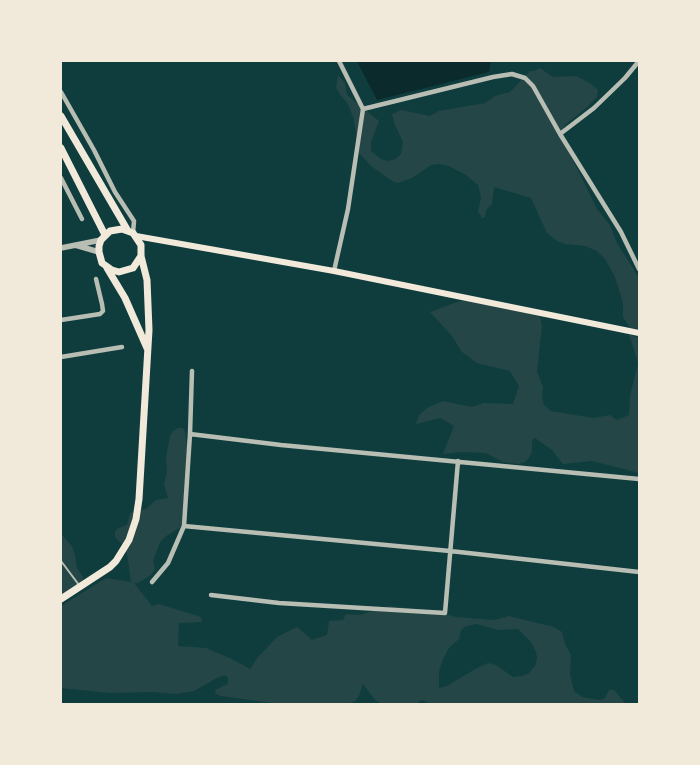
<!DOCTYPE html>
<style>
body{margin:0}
#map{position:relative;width:700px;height:765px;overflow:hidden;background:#0f3d3e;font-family:"PT Sans Narrow",sans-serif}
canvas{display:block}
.frame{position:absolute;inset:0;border:62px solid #f1e9da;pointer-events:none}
</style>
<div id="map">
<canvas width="700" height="765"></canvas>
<div class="frame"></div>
</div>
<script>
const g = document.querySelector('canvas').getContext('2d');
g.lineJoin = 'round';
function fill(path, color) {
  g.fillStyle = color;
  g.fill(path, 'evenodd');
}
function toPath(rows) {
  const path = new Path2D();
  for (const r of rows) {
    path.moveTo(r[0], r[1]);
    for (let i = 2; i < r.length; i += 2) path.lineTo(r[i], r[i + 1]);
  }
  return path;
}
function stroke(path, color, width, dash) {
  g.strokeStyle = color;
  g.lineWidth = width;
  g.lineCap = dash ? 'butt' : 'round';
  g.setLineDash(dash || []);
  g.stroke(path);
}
const green = toPath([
 [540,68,553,77,576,76,590,83,598,90,597,97,586,108,565,125,562,131,563,140,597,209,610,225,617,243,639,278,639,329,630,328,623,317,623,303,615,277,605,259,597,251,585,246,565,244,557,241,547,233,531,198,494,187,492,204,486,210,485,217,482,218,478,211,481,198,478,185,466,175,449,166,439,164,431,165,412,178,398,183,392,181,371,166,359,153,354,120,348,104,339,93,336,88,338,75,345,83,347,95,379,121,371,142,371,151,381,159,388,161,396,159,401,154,403,142,394,123,392,114,401,110,430,116,439,111,485,103,495,96,510,92,530,71,534,71],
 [476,300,502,305,540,317,542,325,537,371,543,387,542,397,544,405,551,411,593,418,610,415,617,420,629,415,630,396,638,363,629,334,639,338,639,473,592,461,563,464,552,450,535,438,532,440,532,452,529,458,525,462,519,464,503,462,486,453,462,452,443,454,454,426,440,418,416,424,419,415,427,408,443,401,472,407,483,403,513,404,519,386,510,371,477,363,462,352,452,336,430,312,460,301],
 [178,428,183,428,185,432,189,458,190,482,186,515,181,527,166,536,160,542,153,561,155,569,151,575,138,583,134,583,152,606,159,604,201,617,202,622,179,623,178,646,206,648,232,659,250,669,258,657,277,637,297,627,312,640,327,635,329,621,343,620,346,614,359,615,389,606,434,611,456,617,494,620,509,616,554,627,562,632,565,644,571,655,570,674,574,691,582,697,600,700,605,698,609,690,614,690,626,704,431,704,422,700,416,704,382,704,375,700,363,684,359,696,355,701,348,704,279,704,221,696,216,694,215,690,228,684,228,678,225,675,217,678,194,691,177,694,152,692,110,693,61,688,61,606,106,578,131,582,127,554,124,546,115,537,115,532,117,529,127,525,130,513,146,509,156,500,168,498,164,484,167,473,166,458,170,436,173,431],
 [477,624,498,630,518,629,531,642,536,652,537,659,535,666,529,673,522,676,513,677,496,665,488,663,477,668,447,686,439,688,439,672,443,659,449,648,459,639,461,630,466,626],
 [61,534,72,546,75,555,77,568,83,577,82,583,61,598]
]);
const water = toPath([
 [357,61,491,61,489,72,377,100]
]);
const service = toPath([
 [61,561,79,585]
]);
const minor = toPath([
 [339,61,363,109],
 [61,92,94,150,115,192,134,221,133,233],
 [363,109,493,77,512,74,525,78,533,86,560,134,621,232,639,269],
 [560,134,594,108,625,78,639,61],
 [61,178,82,219],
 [334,271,348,209,363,109],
 [61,320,100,314,103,311,102,304,96,279],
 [61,357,122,347],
 [190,434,281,445,639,479],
 [184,526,450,551,639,572],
 [152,582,168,563,184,526,190,434,192,371],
 [211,595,279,603,445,613,458,461]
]);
const tertiary = toPath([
 [75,245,99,252],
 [61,248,101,240]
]);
const secondary = toPath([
 [136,236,334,271,639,333]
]);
const primary = toPath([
 [61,116,128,231],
 [61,148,105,235],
 [107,268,125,298,147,348],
 [61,599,110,567,116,561,129,540,136,519,139,499,149,330,147,280,141,256,141,245,133,233,122,229,110,231,101,240,99,246,99,252,102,263,112,270,119,272,133,268,141,256]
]);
fill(green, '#244646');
fill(water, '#0a2a2b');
stroke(service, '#b8beb3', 2);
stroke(minor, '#b8beb3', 4.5);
stroke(tertiary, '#b8beb3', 5.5);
stroke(secondary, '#f1e9da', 6);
stroke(primary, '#f1e9da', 7);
</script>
